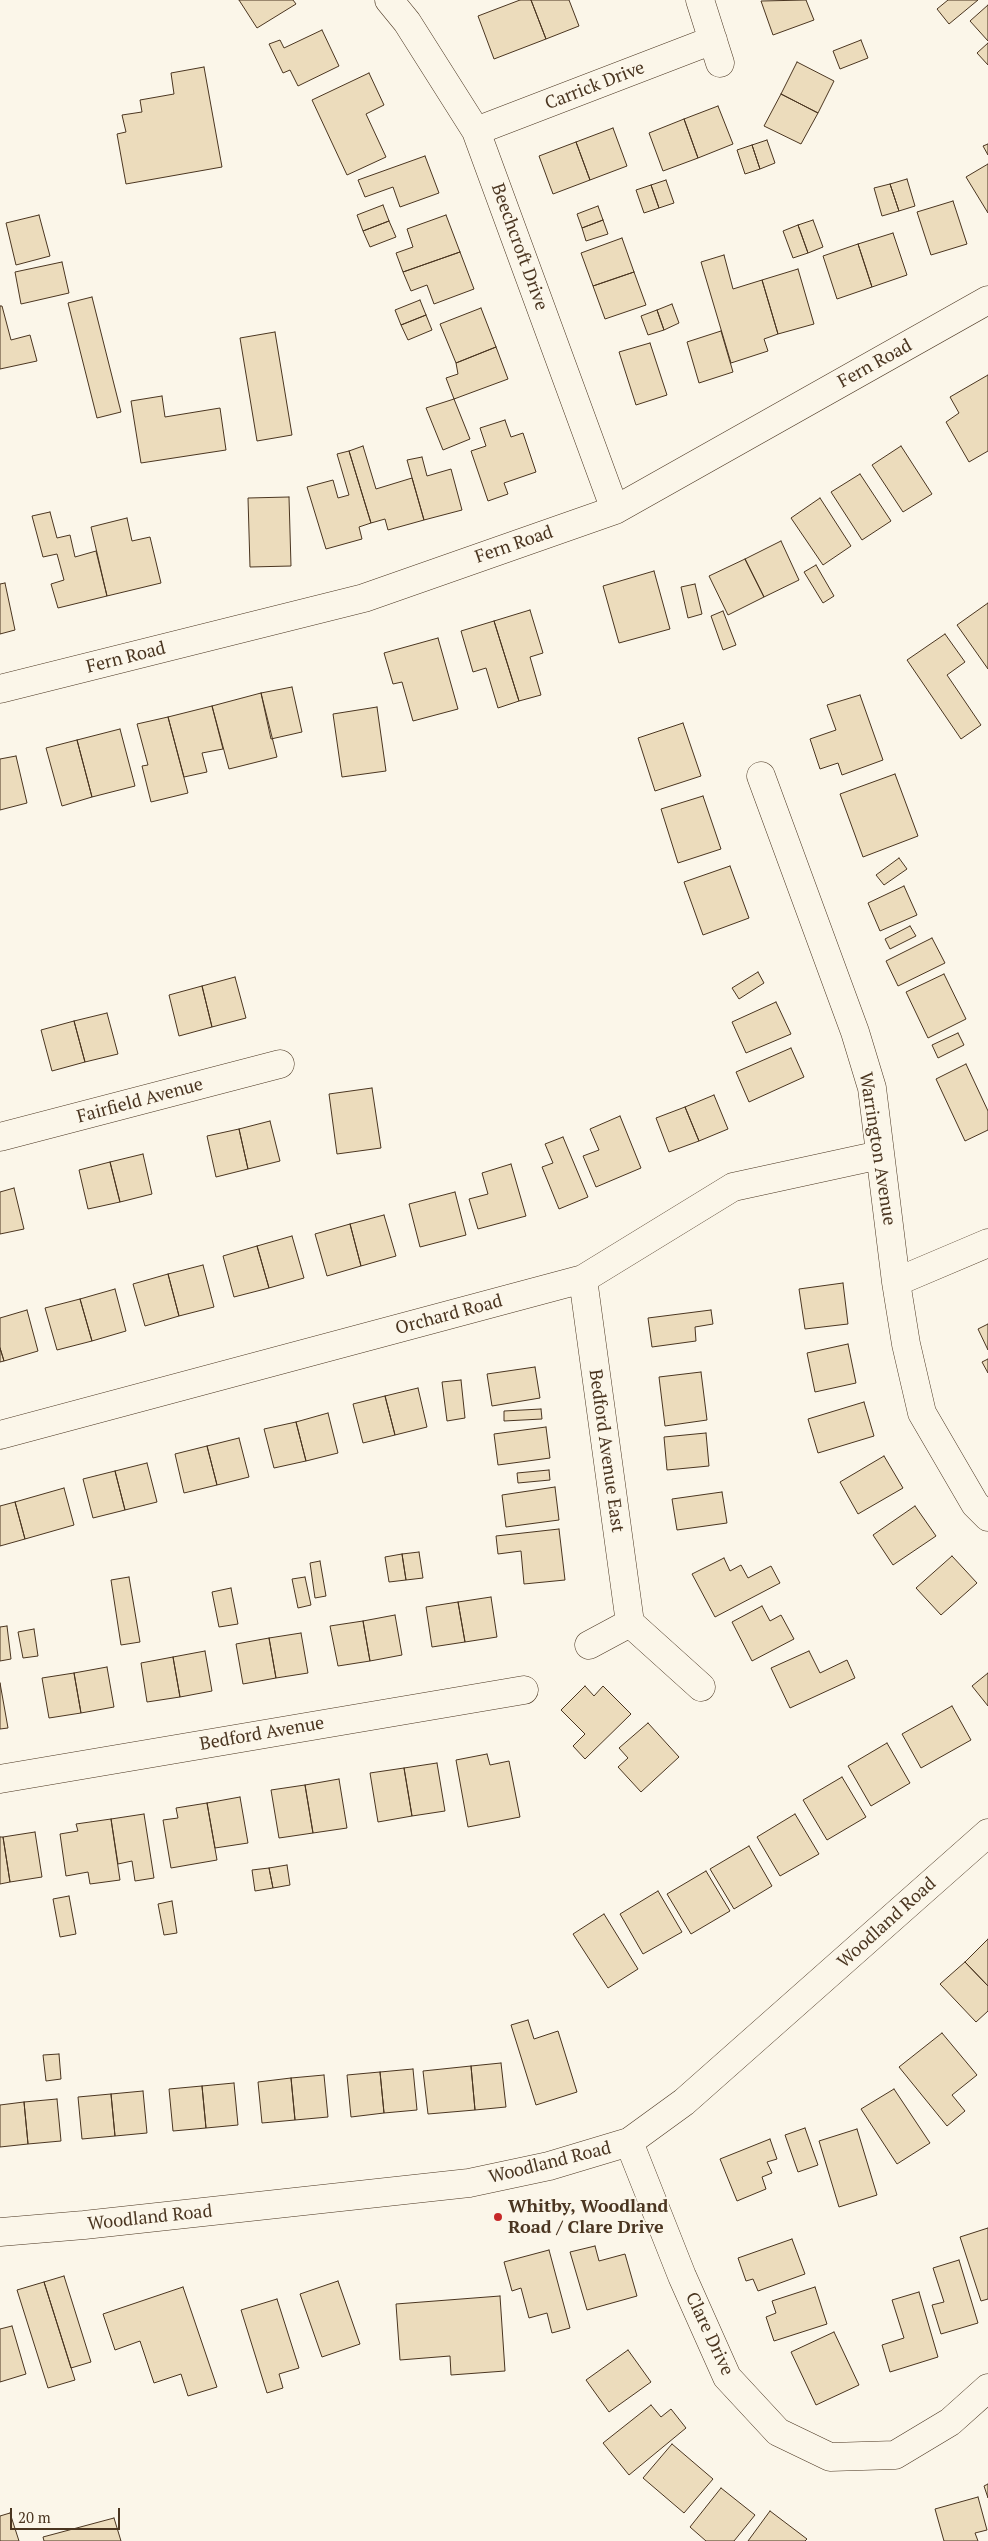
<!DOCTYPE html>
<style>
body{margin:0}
#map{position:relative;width:988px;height:2541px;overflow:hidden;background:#fbf6e9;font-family:"PT Serif",serif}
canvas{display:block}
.scale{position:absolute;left:10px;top:2508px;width:110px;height:22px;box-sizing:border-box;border:2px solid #4a3520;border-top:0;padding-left:6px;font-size:15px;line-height:18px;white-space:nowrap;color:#4a3520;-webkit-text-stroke:4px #fbf6e9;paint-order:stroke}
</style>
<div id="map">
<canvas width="988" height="2541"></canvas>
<div class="scale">20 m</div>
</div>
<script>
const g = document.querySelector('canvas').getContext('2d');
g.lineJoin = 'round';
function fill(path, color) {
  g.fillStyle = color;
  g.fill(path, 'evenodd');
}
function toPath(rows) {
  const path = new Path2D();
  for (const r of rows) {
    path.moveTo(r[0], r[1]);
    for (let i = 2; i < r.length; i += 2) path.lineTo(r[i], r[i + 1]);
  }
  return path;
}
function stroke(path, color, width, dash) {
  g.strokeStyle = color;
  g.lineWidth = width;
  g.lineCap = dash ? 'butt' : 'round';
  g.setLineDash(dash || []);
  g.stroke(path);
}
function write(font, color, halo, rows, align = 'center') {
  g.font = font + ' "PT Serif",serif';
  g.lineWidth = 4;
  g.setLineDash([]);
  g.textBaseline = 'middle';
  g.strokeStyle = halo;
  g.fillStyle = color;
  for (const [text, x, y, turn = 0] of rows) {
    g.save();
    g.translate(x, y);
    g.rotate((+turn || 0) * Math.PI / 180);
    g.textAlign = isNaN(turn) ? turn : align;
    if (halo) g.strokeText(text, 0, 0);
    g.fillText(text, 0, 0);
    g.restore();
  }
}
const building = toPath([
 [239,0,293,0,296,4,257,28,239,0],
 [520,0,531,0,546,39,494,59,478,16,520,0],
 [531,0,569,0,579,26,546,39,531,0],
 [806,0,814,20,773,35,761,1,806,0],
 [948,0,978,0,949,24,937,9,948,0],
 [988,5,988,41,970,21,988,5],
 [322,30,339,66,298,86,290,70,283,73,269,44,280,40,284,48,322,30],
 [861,40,868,58,840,69,833,51,861,40],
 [988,43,988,65,977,53,988,43],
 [797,62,834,81,818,113,781,94,797,62],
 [204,67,222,167,126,184,117,134,126,132,122,115,142,112,140,100,174,94,171,73,204,67],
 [369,73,384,105,366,114,386,157,347,175,312,100,369,73],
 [781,94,818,113,801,144,764,126,781,94],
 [718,106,733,144,698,158,684,119,718,106],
 [684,119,698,158,663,171,649,133,684,119],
 [613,128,627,166,590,180,576,142,613,128],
 [767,140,775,163,760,169,752,145,767,140],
 [576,142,590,180,553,194,539,156,576,142],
 [988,144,988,155,983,146,988,144],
 [752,145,760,169,745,174,737,150,752,145],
 [425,156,439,193,400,207,393,187,365,197,358,180,425,156],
 [988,164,988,213,966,177,988,164],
 [907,179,915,206,899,211,890,184,907,179],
 [666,180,674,203,659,208,651,185,666,180],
 [890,184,899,211,882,216,874,188,890,184],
 [651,185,659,208,644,213,636,190,651,185],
 [953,201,967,244,931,255,917,212,953,201],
 [383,205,389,221,363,231,357,215,383,205],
 [598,206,603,220,582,228,577,214,598,206],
 [39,215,50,256,16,265,6,223,39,215],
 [446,215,460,252,403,272,396,253,413,247,407,229,446,215],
 [603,220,608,234,586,241,582,228,603,220],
 [813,220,823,247,808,253,798,225,813,220],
 [389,221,396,237,370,247,363,231,389,221],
 [798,225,808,253,793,258,783,231,798,225],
 [893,233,907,275,872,287,858,244,893,233],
 [622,238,634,272,593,286,581,253,622,238],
 [858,244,872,287,837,299,823,256,858,244],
 [460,252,474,289,434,304,427,285,411,291,403,272,460,252],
 [724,255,733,289,762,280,778,334,764,339,768,351,731,363,701,262,724,255],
 [62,262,69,293,21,304,15,272,62,262],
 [798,269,814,324,778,334,762,280,798,269],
 [634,272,646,305,605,319,593,286,634,272],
 [92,297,121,412,97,418,68,303,92,297],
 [420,300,426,315,401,325,395,310,420,300],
 [672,304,679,323,664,330,657,310,672,304],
 [0,306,2,306,11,340,30,335,37,361,0,369,0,306],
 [481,308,496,347,456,363,440,324,481,308],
 [657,310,664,330,648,335,641,316,657,310],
 [426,315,432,330,408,340,401,325,426,315],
 [721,331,733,372,699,383,687,342,721,331],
 [275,332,292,435,257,441,240,338,275,332],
 [650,343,667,395,636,405,619,352,650,343],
 [496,347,508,379,454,399,446,378,458,374,456,363,496,347],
 [988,375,988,451,969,462,946,422,959,413,950,397,988,375],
 [162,396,165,417,220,408,226,450,141,463,131,401,162,396],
 [454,399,470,439,443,450,426,408,454,399],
 [505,420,511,437,523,433,536,472,504,483,508,494,488,501,471,451,486,446,480,428,505,420],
 [363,446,376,489,412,478,424,520,388,530,385,519,371,523,349,451,363,446],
 [901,446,932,494,903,512,872,465,901,446],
 [349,451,371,523,359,527,362,539,326,549,307,487,333,480,338,498,349,495,337,454,349,451],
 [422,457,427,476,451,469,462,510,424,520,407,460,422,457],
 [860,474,891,521,862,540,831,492,860,474],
 [289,497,291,566,250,567,248,498,289,497],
 [820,498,851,546,823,565,791,518,820,498],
 [50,512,57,538,70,535,75,557,96,551,107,596,58,608,51,584,64,580,57,554,43,557,32,516,50,512],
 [127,518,132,541,150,537,161,583,107,596,91,527,127,518],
 [781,541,799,580,764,597,745,559,781,541],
 [745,559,764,597,728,615,709,576,745,559],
 [816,565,834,596,823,603,804,572,816,565],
 [654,571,670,629,619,643,603,586,654,571],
 [5,583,15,630,0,634,0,584,5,583],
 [695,584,702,614,688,618,681,587,695,584],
 [988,603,988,669,957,625,988,603],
 [530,610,543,653,530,657,541,695,519,701,494,621,530,610],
 [723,611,736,645,723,650,711,616,723,611],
 [494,621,519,701,498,708,486,668,473,672,461,631,494,621],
 [945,634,965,662,947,675,981,725,961,739,907,660,945,634],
 [438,638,458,709,413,721,402,682,393,684,384,653,438,638],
 [292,687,302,732,271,739,261,693,292,687],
 [261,693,277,757,229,769,212,706,261,693],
 [860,695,883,760,842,775,838,763,820,769,810,739,836,730,827,705,860,695],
 [212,706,223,749,202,753,207,772,184,777,168,717,212,706],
 [377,707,386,771,342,777,333,714,377,707],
 [168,717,188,793,151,802,142,766,148,765,137,724,168,717],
 [683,723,701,776,655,791,638,738,683,723],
 [120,729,135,786,92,797,77,740,120,729],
 [77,740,92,797,62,806,46,748,77,740],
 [16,756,27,803,0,810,0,759,16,756],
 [895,774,918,836,863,857,840,794,895,774],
 [703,796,721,849,678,863,661,809,703,796],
 [899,858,907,869,884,885,876,875,899,858],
 [730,866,749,918,703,935,684,882,730,866],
 [904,886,917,915,880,931,868,903,904,886],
 [910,926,916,936,890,949,885,939,910,926],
 [932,938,945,963,898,986,886,961,932,938],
 [758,972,764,983,739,999,732,988,758,972],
 [944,974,966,1019,928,1038,906,992,944,974],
 [235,977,246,1018,212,1027,202,986,235,977],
 [202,986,212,1027,179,1036,169,995,202,986],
 [776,1002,791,1034,746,1053,732,1022,776,1002],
 [107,1013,118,1054,85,1062,74,1021,107,1013],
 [74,1021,85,1062,52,1071,41,1030,74,1021],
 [958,1033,964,1045,938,1058,932,1045,958,1033],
 [791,1048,804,1077,749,1102,736,1072,791,1048],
 [966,1064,988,1111,988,1130,965,1141,936,1079,966,1064],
 [372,1088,381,1148,337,1154,329,1094,372,1088],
 [714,1095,728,1129,699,1141,685,1107,714,1095],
 [685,1107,699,1141,669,1152,656,1118,685,1107],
 [620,1116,641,1168,596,1187,583,1156,599,1150,590,1129,620,1116],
 [270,1121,280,1161,248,1169,239,1129,270,1121],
 [239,1129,248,1169,216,1177,207,1136,239,1129],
 [563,1137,588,1197,559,1209,542,1167,553,1163,545,1144,563,1137],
 [143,1154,152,1194,120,1202,110,1162,143,1154],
 [110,1162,120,1202,88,1209,79,1170,110,1162],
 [511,1164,526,1216,478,1229,469,1199,488,1194,482,1173,511,1164],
 [14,1188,24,1229,0,1234,0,1192,14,1188],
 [455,1192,466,1235,420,1247,409,1204,455,1192],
 [384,1215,396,1256,361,1266,350,1224,384,1215],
 [350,1224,361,1266,327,1276,315,1234,350,1224],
 [292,1236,304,1278,269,1288,257,1246,292,1236],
 [257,1246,269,1288,234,1297,223,1256,257,1246],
 [203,1265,214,1307,179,1316,168,1274,203,1265],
 [168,1274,179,1316,145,1326,133,1284,168,1274],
 [843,1283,848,1324,805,1329,799,1289,843,1283],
 [115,1289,126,1331,92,1341,80,1299,115,1289],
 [80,1299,92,1341,57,1350,45,1308,80,1299],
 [27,1310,38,1351,4,1361,0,1348,0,1318,27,1310],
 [711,1310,713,1324,695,1327,696,1341,652,1347,648,1318,711,1310],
 [988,1324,988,1350,978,1329,988,1324],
 [848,1344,856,1383,815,1392,807,1353,848,1344],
 [0,1348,4,1361,0,1362,0,1348],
 [988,1359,988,1373,982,1362,988,1359],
 [535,1367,540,1398,492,1406,487,1374,535,1367],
 [701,1372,707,1420,665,1426,659,1377,701,1372],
 [461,1380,465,1418,447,1421,442,1382,461,1380],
 [418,1388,427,1427,395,1435,385,1396,418,1388],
 [385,1396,395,1435,363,1443,353,1404,385,1396],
 [864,1402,874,1436,818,1453,808,1419,864,1402],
 [541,1409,542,1419,504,1421,504,1411,541,1409],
 [328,1413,338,1453,306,1461,296,1422,328,1413],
 [296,1422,306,1461,274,1468,264,1429,296,1422],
 [546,1427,550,1458,498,1465,494,1434,546,1427],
 [706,1433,709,1466,667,1470,664,1437,706,1433],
 [239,1438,249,1477,217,1485,207,1446,239,1438],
 [207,1446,217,1485,184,1493,175,1454,207,1446],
 [884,1456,903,1488,858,1514,840,1482,884,1456],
 [147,1463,157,1502,125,1510,115,1471,147,1463],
 [549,1470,550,1480,518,1483,517,1473,549,1470],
 [115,1471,125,1510,93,1518,83,1479,115,1471],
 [555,1487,559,1520,506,1527,502,1495,555,1487],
 [64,1488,74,1525,25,1539,15,1502,64,1488],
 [722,1492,727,1523,677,1530,672,1499,722,1492],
 [15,1502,25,1539,0,1546,0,1506,15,1502],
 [915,1506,936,1536,893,1565,873,1535,915,1506],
 [559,1529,565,1580,524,1584,521,1551,498,1554,496,1536,559,1529],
 [419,1552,423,1578,406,1580,402,1554,419,1552],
 [402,1554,406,1580,389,1582,385,1557,402,1554],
 [952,1556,977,1583,941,1615,916,1588,952,1556],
 [724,1558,730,1571,741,1565,748,1578,771,1566,780,1583,715,1617,692,1574,724,1558],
 [320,1561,326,1596,315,1598,310,1563,320,1561],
 [129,1577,140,1642,121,1645,111,1580,129,1577],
 [305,1577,311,1605,298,1608,292,1579,305,1577],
 [231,1588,238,1624,219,1627,212,1592,231,1588],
 [491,1597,497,1637,465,1642,458,1602,491,1597],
 [458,1602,465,1642,432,1647,426,1607,458,1602],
 [762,1606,770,1621,781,1615,794,1639,752,1661,732,1622,762,1606],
 [395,1615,402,1655,370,1661,363,1621,395,1615],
 [363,1621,370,1661,338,1666,330,1626,363,1621],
 [7,1626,11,1659,0,1661,0,1627,7,1626],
 [34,1629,38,1656,23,1658,18,1632,34,1629],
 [301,1633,308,1673,276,1678,269,1638,301,1633],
 [269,1638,276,1678,243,1684,236,1644,269,1638],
 [205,1651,212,1691,180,1697,173,1657,205,1651],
 [809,1651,820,1673,847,1660,855,1678,790,1708,771,1668,809,1651],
 [173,1657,180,1697,147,1702,141,1663,173,1657],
 [107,1667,114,1707,81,1713,74,1673,107,1667],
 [74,1673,81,1713,49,1718,42,1678,74,1673],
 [988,1673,988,1706,972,1686,988,1673],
 [0,1683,8,1728,0,1729,0,1683],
 [585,1686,594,1696,603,1686,631,1714,585,1759,573,1746,585,1734,561,1710,585,1686],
 [952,1706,971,1740,921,1768,902,1734,952,1706],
 [648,1723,679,1757,641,1792,618,1767,628,1758,619,1748,648,1723],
 [887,1743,910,1783,871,1806,848,1766,887,1743],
 [487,1754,490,1765,509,1761,520,1817,468,1827,456,1760,487,1754],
 [437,1763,445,1811,412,1816,404,1768,437,1763],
 [404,1768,412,1816,378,1822,370,1773,404,1768],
 [842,1777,866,1817,827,1840,803,1800,842,1777],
 [339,1779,347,1828,313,1833,305,1785,339,1779],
 [305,1785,313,1833,279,1838,271,1790,305,1785],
 [240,1797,248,1843,215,1848,207,1803,240,1797],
 [207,1803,217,1860,171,1868,163,1820,178,1818,176,1808,207,1803],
 [144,1814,154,1878,135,1881,132,1861,118,1864,111,1819,144,1814],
 [795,1814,819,1854,780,1876,757,1837,795,1814],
 [111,1819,120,1880,90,1884,88,1872,66,1876,60,1834,78,1831,76,1824,111,1819],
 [35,1832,42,1877,10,1882,3,1837,35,1832],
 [0,1837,3,1837,10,1882,0,1884,0,1837],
 [749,1846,772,1886,734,1909,710,1869,749,1846],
 [287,1865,290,1885,273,1888,269,1868,287,1865],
 [269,1868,273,1888,255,1891,252,1870,269,1868],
 [706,1871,730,1911,691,1934,667,1894,706,1871],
 [658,1891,682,1932,643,1954,620,1914,658,1891],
 [69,1896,76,1934,60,1937,53,1899,69,1896],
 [172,1901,177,1933,164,1935,158,1904,172,1901],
 [604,1914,638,1969,608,1988,573,1934,604,1914],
 [988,1939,988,1986,965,1962,988,1939],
 [965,1962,988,1986,988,2011,976,2022,940,1984,965,1962],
 [528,2020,534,2039,558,2031,577,2092,536,2105,511,2025,528,2020],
 [942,2033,977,2075,952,2095,965,2111,947,2126,899,2067,942,2033],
 [59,2054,61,2079,46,2081,43,2055,59,2054],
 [501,2063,506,2107,475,2110,471,2066,501,2063],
 [471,2066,475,2110,428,2114,423,2071,471,2066],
 [413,2069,417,2110,384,2113,380,2072,413,2069],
 [380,2072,384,2113,351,2117,347,2075,380,2072],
 [324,2075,328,2117,295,2120,291,2078,324,2075],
 [291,2078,295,2120,262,2123,258,2082,291,2078],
 [234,2083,238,2125,206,2128,202,2086,234,2083],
 [202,2086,206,2128,173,2131,169,2089,202,2086],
 [894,2089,930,2143,897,2164,861,2109,894,2089],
 [143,2091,147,2133,115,2136,111,2094,143,2091],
 [111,2094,115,2136,82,2139,78,2097,111,2094],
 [57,2099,61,2141,28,2144,24,2102,57,2099],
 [24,2102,28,2144,0,2147,0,2105,24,2102],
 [805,2128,818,2165,798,2172,785,2135,805,2128],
 [857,2129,877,2195,839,2207,819,2141,857,2129],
 [770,2139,777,2159,767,2162,772,2173,762,2177,766,2189,737,2201,720,2159,770,2139],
 [988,2228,988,2299,981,2301,960,2237,988,2228],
 [792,2239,805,2274,758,2291,753,2279,746,2281,738,2258,792,2239],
 [595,2246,599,2261,625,2254,637,2296,587,2310,570,2252,595,2246],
 [549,2250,570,2328,552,2333,547,2313,529,2318,521,2288,512,2291,504,2262,549,2250],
 [959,2260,978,2323,941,2334,932,2305,944,2302,933,2268,959,2260],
 [64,2276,91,2362,71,2368,44,2282,64,2276],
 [338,2281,360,2344,322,2357,300,2294,338,2281],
 [44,2282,75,2380,48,2388,17,2290,44,2282],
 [183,2287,217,2387,188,2396,181,2374,154,2383,140,2341,115,2350,103,2314,183,2287],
 [815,2287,827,2324,774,2341,766,2317,776,2313,772,2301,815,2287],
 [919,2292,938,2357,890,2372,882,2345,904,2338,892,2300,919,2292],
 [500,2296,505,2371,451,2375,450,2356,400,2360,396,2304,500,2296],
 [277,2299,299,2368,279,2374,283,2388,267,2393,241,2310,277,2299],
 [12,2326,26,2374,0,2382,0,2329,12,2326],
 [834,2332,859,2385,816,2405,791,2352,834,2332],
 [628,2350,651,2382,609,2412,586,2380,628,2350],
 [651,2405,661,2417,671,2409,686,2428,629,2475,603,2443,651,2405],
 [672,2444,713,2479,684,2513,643,2478,672,2444],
 [988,2484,988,2498,984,2486,988,2484],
 [721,2488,755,2515,734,2541,706,2541,690,2527,721,2488],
 [978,2497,987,2530,975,2533,978,2541,944,2541,935,2509,978,2497],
 [770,2511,807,2539,805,2541,748,2541,770,2511],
 [10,2513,19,2541,0,2541,0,2516,10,2513],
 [114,2518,121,2541,44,2541,43,2537,114,2518]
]);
const street = toPath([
 [389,0,407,22,476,131,615,510],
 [700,0,720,63],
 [476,131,713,40],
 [0,689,364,598,615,510,988,300],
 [761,776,855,1032,872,1088,896,1282,906,1344,922,1413,975,1504,988,1517],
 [0,1137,280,1064],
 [583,1279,630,1623,701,1687],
 [896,1282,988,1243],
 [0,1435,583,1279,733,1187,880,1155],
 [589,1645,630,1623],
 [0,1779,524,1690],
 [629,2142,682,2276,727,2377,778,2432,830,2457,895,2455,950,2422,988,2388]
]);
const secondary = toPath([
 [0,2232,84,2225,469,2183,549,2166,629,2142,684,2102,988,1833]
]);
const markers = [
 [498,2217,5,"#c62828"]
];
const streetNames = [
 ["Carrick Drive",595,86,-21],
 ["Beechcroft Drive",519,247,70],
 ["Fern Road",875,364,-29],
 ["Fern Road",514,545,-19],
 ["Fern Road",126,658,-14],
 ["Fairfield Avenue",140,1101,-15],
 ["Warrington Avenue",877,1149,81],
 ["Orchard Road",449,1315,-15],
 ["Bedford Avenue East",606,1451,82],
 ["Bedford Avenue",262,1734,-10],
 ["Woodland Road",887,1923,-42],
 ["Woodland Road",550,2163,-14],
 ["Woodland Road",150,2218,-6],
 ["Clare Drive",709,2334,65]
];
const poiNames = [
 ["Whitby, Woodland",508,2207],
 ["Road / Clare Drive",508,2228]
];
fill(building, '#ecdcbc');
stroke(building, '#4a3520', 1);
stroke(street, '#4a3520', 29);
stroke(secondary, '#4a3520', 29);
stroke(street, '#fbf6e9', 28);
stroke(secondary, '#fbf6e9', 28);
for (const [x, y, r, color] of markers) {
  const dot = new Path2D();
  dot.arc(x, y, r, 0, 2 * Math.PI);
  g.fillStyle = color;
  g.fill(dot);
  stroke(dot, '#fbf6e9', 2);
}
write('18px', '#4a3520', '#fbf6e9', streetNames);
write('bold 18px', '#4a3520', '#fbf6e9', poiNames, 'left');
</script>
